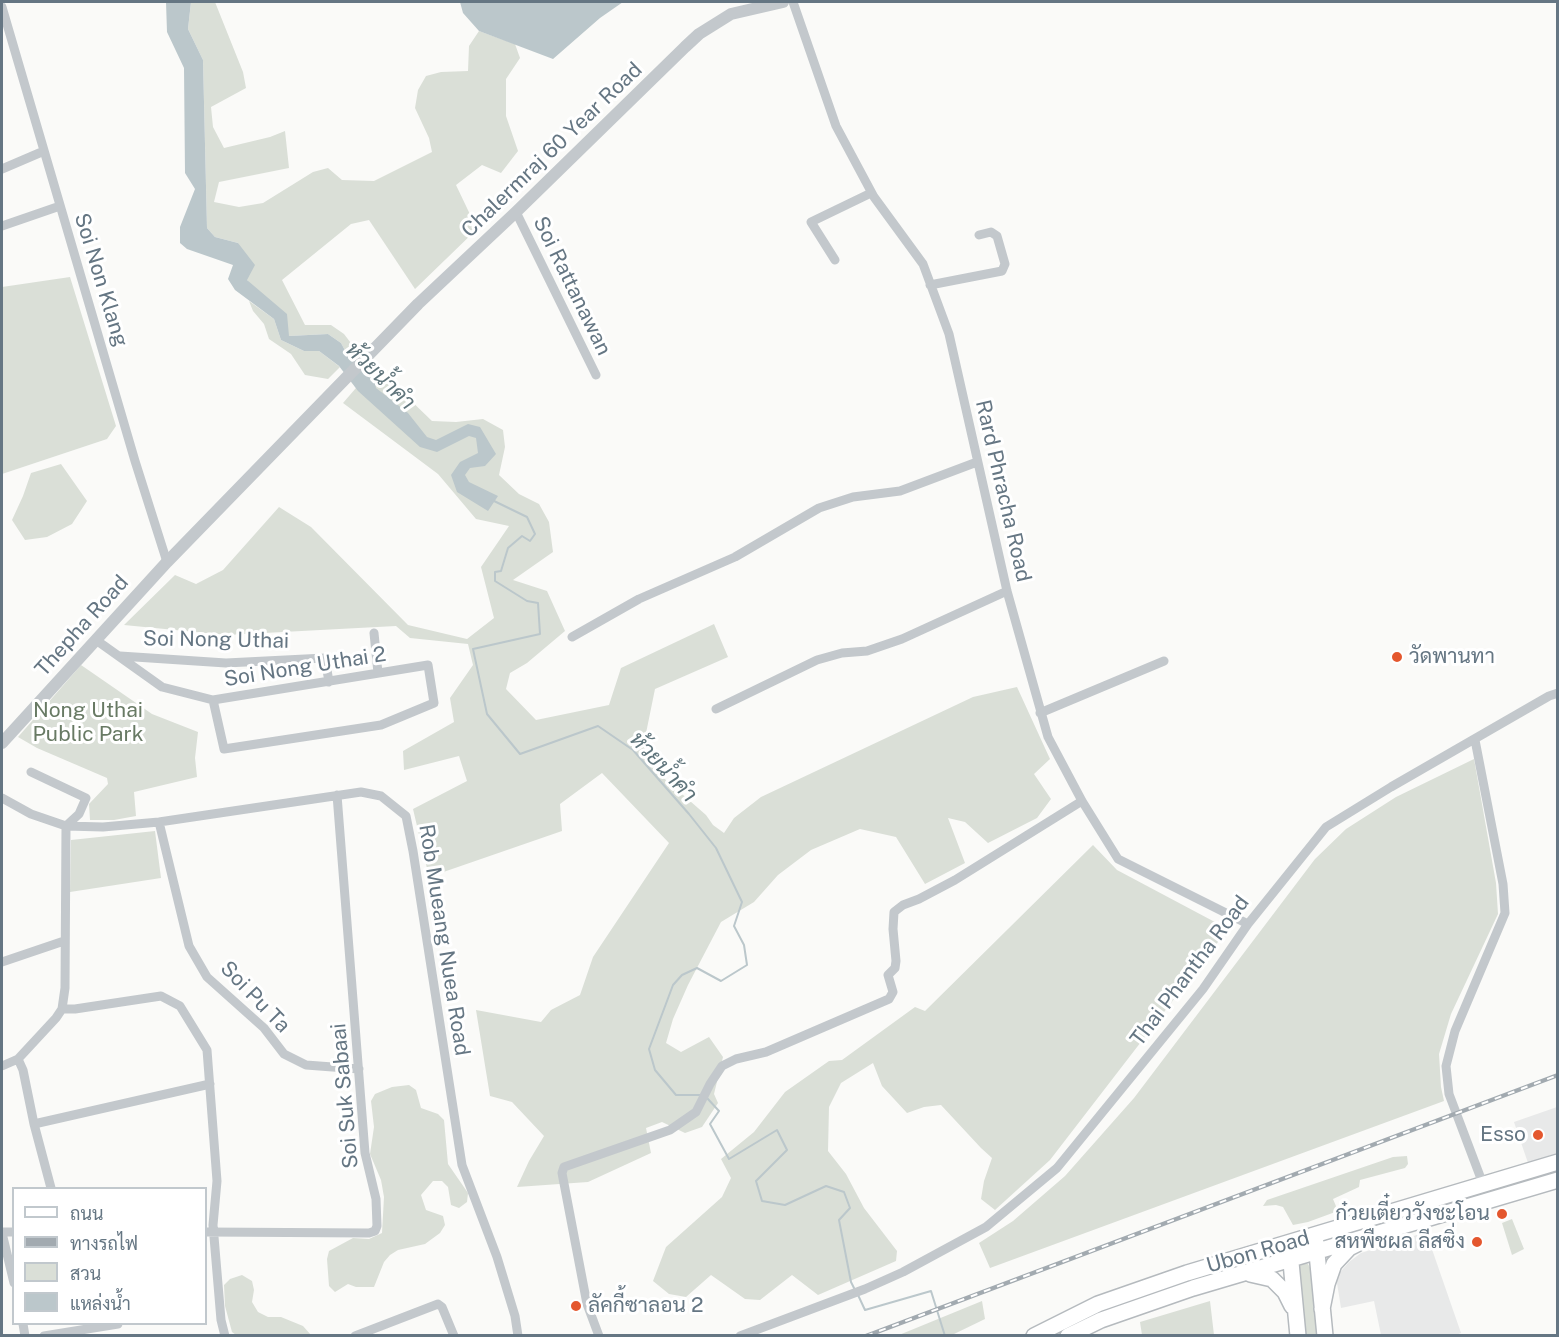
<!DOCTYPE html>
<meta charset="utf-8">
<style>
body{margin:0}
#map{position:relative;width:1559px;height:1337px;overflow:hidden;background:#fafaf8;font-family:"Public Sans",Sarabun,sans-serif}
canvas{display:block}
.frame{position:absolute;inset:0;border:3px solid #657683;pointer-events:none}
.legend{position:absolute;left:12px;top:1187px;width:195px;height:138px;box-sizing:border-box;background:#fff;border:2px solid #c1c8cd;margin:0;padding:8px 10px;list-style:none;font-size:18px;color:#657683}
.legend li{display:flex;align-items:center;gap:12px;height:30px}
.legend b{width:30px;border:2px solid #c1c8cd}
</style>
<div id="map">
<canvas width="1559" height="1337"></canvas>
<div class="frame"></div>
<ul class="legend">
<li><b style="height:8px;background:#fff"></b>ถนน</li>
<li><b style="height:8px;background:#a2aab0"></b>ทางรถไฟ</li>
<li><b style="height:16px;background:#dadfd7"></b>สวน</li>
<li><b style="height:16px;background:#bbc7cb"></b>แหล่งน้ำ</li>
</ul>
</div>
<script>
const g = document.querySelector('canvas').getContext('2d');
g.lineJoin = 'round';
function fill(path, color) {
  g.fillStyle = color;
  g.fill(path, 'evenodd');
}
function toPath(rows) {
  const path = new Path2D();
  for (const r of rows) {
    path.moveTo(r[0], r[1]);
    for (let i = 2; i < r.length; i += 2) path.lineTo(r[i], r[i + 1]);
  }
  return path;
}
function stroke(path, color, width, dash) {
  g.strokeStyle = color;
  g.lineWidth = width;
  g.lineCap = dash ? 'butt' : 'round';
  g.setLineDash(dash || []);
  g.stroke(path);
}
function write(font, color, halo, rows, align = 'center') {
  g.font = font + ' "Public Sans",Sarabun,sans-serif';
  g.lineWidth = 6;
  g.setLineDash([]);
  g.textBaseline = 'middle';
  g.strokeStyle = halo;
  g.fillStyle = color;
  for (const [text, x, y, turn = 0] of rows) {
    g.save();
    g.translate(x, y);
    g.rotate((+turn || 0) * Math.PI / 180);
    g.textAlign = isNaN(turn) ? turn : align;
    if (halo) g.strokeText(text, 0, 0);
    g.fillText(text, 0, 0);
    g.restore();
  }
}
const built = toPath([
 [1557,1107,1557,1153,1528,1163,1514,1122],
 [1426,1232,1461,1333,1453,1336,1381,1335,1374,1301,1341,1308,1336,1277,1349,1262,1361,1253]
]);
const green = toPath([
 [191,2,215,2,243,72,246,88,211,107,213,127,224,148,270,137,285,131,289,168,219,182,214,202,239,207,263,203,313,172,328,168,342,180,374,181,432,152,429,138,415,108,418,90,426,76,441,72,468,71,469,46,479,31,515,44,520,58,506,79,506,116,518,151,501,173,482,165,456,185,477,229,415,289,369,220,351,224,282,280,305,325,331,325,344,334,357,351,349,358,341,343,328,334,289,336,247,280,238,243,215,237,207,228,203,60,188,29],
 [70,277,116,426,107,439,2,474,2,287],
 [249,301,274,319,281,340,304,351,319,351,340,367,328,379,305,375,291,354,269,339,264,324,253,311],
 [375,366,432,421,456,422,483,419,503,430,505,447,499,475,519,494,539,504,549,522,553,552,513,580,547,591,565,631,527,663,510,673,506,689,536,720,609,705,621,668,714,624,728,657,655,689,644,743,658,773,706,815,713,825,724,833,734,818,761,797,973,697,1017,687,1050,759,1034,774,1051,799,1037,818,988,843,965,822,948,818,965,863,925,884,896,837,860,829,811,850,778,875,754,902,721,922,688,985,673,1019,666,1043,681,1052,709,1037,723,1057,714,1094,718,1103,702,1127,685,1133,662,1122,646,1128,651,1153,588,1182,517,1187,529,1161,544,1136,512,1102,490,1096,476,1010,541,1022,551,1010,580,995,593,957,669,843,602,773,560,804,562,831,429,877,413,809,467,781,459,756,404,770,403,751,454,722,450,698,473,665,468,644,410,638,396,626,226,635,124,625,175,575,196,584,223,570,279,507,311,527,408,625,467,639,494,618,481,567,509,526,476,519,438,474,343,403],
 [61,464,87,501,72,524,47,537,25,540,12,520,23,496,31,473],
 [81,665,152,714,198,732,195,758,197,777,134,792,136,816,114,820,90,820,89,804,108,784,107,778,37,748,18,737],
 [1474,759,1496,883,1498,914,1451,1014,1439,1054,1441,1087,1444,1101,990,1268,979,1243,1013,1221,1065,1176,1134,1098,1315,859,1346,829,1396,797],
 [155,831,161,878,70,892,71,840],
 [1093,845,1117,870,1228,929,1050,1160,995,1210,981,1199,984,1181,992,1158,981,1148,941,1105,924,1107,907,1113,882,1086,873,1063,841,1083,829,1107,828,1151,846,1174,864,1208,897,1251,896,1261,818,1295,792,1275,760,1300,745,1299,711,1275,686,1297,669,1294,653,1281,666,1247,722,1197,731,1178,721,1159,754,1132,785,1092,829,1061,842,1060,915,1007,925,1011],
 [409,1085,416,1090,421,1108,438,1114,444,1120,448,1164,468,1193,467,1202,459,1208,451,1205,448,1187,442,1181,433,1181,421,1195,426,1210,443,1216,445,1225,440,1233,425,1244,398,1250,390,1255,384,1262,374,1287,356,1287,348,1284,335,1292,329,1286,327,1259,329,1251,353,1238,369,1239,382,1233,384,1197,381,1180,370,1154,374,1127,371,1101,375,1094,392,1087],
 [1407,1156,1408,1164,1405,1168,1360,1180,1359,1187,1333,1199,1338,1211,1308,1222,1293,1225,1283,1207,1276,1205,1263,1206,1267,1200,1393,1157],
 [1512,1219,1524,1249,1512,1255,1502,1223],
 [1303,1262,1308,1264,1313,1273,1320,1335,1305,1335,1299,1276,1300,1266],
 [242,1275,252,1281,254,1290,252,1302,258,1312,268,1317,281,1317,303,1326,311,1335,236,1335,232,1332,225,1306,224,1285,230,1279],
 [982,1301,985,1319,952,1335,899,1335],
 [1210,1301,1214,1335,1142,1335,1140,1322]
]);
const water = toPath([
 [166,2,191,2,188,29,203,60,207,228,215,237,238,243,255,265,247,280,287,314,289,336,328,334,341,343,349,358,373,373,376,388,408,413,427,437,436,440,468,424,480,427,496,454,485,466,470,468,465,475,469,482,498,496,488,511,457,492,451,475,460,462,478,453,476,438,469,436,437,452,420,447,358,391,339,366,319,351,304,351,281,340,274,319,235,290,228,279,233,265,187,249,180,243,180,227,195,189,185,173,184,68,167,32],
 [460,2,623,2,600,18,553,59,479,31,463,13]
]);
const stream = toPath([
 [492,500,527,517,535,534,530,541,522,536,508,548,501,571,495,572,495,581,527,601,538,603,540,634,473,649,487,714,520,754,598,726,633,750,689,814,716,848,742,902,734,926,744,945,747,965,721,981,697,968,682,975,673,985,649,1049,655,1070,676,1095,700,1095],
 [707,1098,719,1111,710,1124,729,1159,777,1130,787,1150,756,1181,762,1201,785,1205,826,1186,844,1192,850,1208,839,1220,851,1282,855,1290],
 [858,1295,865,1310,931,1291,945,1336]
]);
const minor = toPath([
 [793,2,836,126,874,197,923,264,949,334,1007,591,1048,737,1082,801,1118,859,1248,924],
 [2,7,135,461,167,562],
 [2,169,44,151],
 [516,212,596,375],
 [2,226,60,206],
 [835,260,811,222,871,193],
 [930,285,1002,271,1005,264,997,236,991,232,979,235],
 [374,633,378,673],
 [572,637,639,599,735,557,819,508,853,497,900,491,977,462],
 [96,640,162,687,213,700,428,665,434,703,381,725,224,749,213,700],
 [120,656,226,663,325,658,329,682],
 [716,709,817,660,842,653,867,651,902,639,1007,591],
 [1040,713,1164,661],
 [1475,740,1503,884,1505,913,1455,1031,1446,1066,1449,1094,1483,1184],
 [31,772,86,798,79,814,66,826,65,988,62,1009,56,1018,18,1059,23,1070,34,1124,51,1188],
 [2,798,31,814,66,826,103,827,159,822,361,792,381,796,406,816,413,851,462,1165,497,1257,515,1316,518,1336],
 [159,822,189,946,207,977,264,1028,284,1054,306,1065,359,1069],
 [2,962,64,941],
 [62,1009,75,1009,161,996,180,1006,207,1050,217,1181,213,1225,221,1320,225,1336],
 [2,1066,18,1059],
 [34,1124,210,1084],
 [2,1232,14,1232],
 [206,1232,369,1233,375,1231,377,1226,376,1199,365,1153,337,795],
 [2,1233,14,1283],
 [23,1324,25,1336],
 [44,1336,118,1324],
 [355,1336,438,1304,442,1307,454,1336],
 [599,1336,587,1304,562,1173,564,1167,670,1130,696,1112,710,1084,722,1066,736,1059,766,1052,889,999,893,992,888,975,895,968,896,961,893,929,894,912,903,905,919,899,955,880,1082,801],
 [740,1336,865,1289,903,1272,986,1227,1057,1168,1203,989,1248,924,1326,827,1391,787,1549,696,1558,693]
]);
const tertiary = toPath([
 [2,743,167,562,418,304,516,212,685,47,699,34,731,14,783,2]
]);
const primary = toPath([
 [1316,1243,1325,1336],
 [1290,1252,1298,1336],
 [1250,1274,1272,1279,1285,1292,1292,1306],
 [1322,1309,1327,1284,1334,1264,1349,1248,1357,1244],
 [1034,1336,1098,1304,1187,1273,1558,1162],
 [1068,1336,1101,1320,1193,1288,1558,1180]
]);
const rail = toPath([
 [866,1336,1558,1075]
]);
const markers = [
 [1397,657,6,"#e4572e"],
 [1538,1135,6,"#e4572e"],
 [1502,1214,6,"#e4572e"],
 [1477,1242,6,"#e4572e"],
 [576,1306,6,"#e4572e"]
];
const streetNames = [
 ["Chalermraj 60 Year Road",552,150,-44],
 ["Soi Non Klang",101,280,73],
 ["Soi Rattanawan",572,286,64],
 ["Rard Phracha Road",1003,491,77],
 ["Thepha Road",82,626,-48],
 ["Soi Nong Uthai",216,640,1],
 ["Soi Nong Uthai 2",305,667,-9],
 ["Rob Mueang Nuea Road",444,940,81],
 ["Thai Phantha Road",1190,971,-53],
 ["Soi Pu Ta",255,997,46],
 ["Soi Suk Sabaai",345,1096,-95],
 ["Ubon Road",1258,1252,-16]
];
const poiNames = [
 ["วัดพานทา",1409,657,"left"],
 ["Esso",1526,1135],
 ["ก๋วยเตี๋ยววังชะโอน",1490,1214],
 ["สหพืชผล ลีสซิ่ง",1465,1242],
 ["ลัคกี้ซาลอน 2",588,1306,"left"]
];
const parkNames = [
 ["Nong Uthai",88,711],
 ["Public Park",88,735]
];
const waterNames = [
 ["ห้วยน้ำคำ",380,376,44],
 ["ห้วยน้ำคำ",663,767,47]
];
fill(built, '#e8e9e9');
fill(green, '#dadfd7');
fill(water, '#bbc7cb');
stroke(stream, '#bbc7cb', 2);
stroke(primary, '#b5babe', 18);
stroke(minor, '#c3c8cc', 9);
stroke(tertiary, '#c3c8cc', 12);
stroke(primary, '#fff', 15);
stroke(rail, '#a2aab0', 4.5);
stroke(rail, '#fff', 2, [7]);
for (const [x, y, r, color] of markers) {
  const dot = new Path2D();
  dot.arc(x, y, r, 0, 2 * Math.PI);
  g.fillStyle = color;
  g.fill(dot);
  stroke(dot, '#fff', 2);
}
write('21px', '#657683', '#fff', streetNames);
write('21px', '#657683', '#fff', poiNames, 'right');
write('21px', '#687a64', '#fff', parkNames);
write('italic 22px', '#60757c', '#fff', waterNames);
</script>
